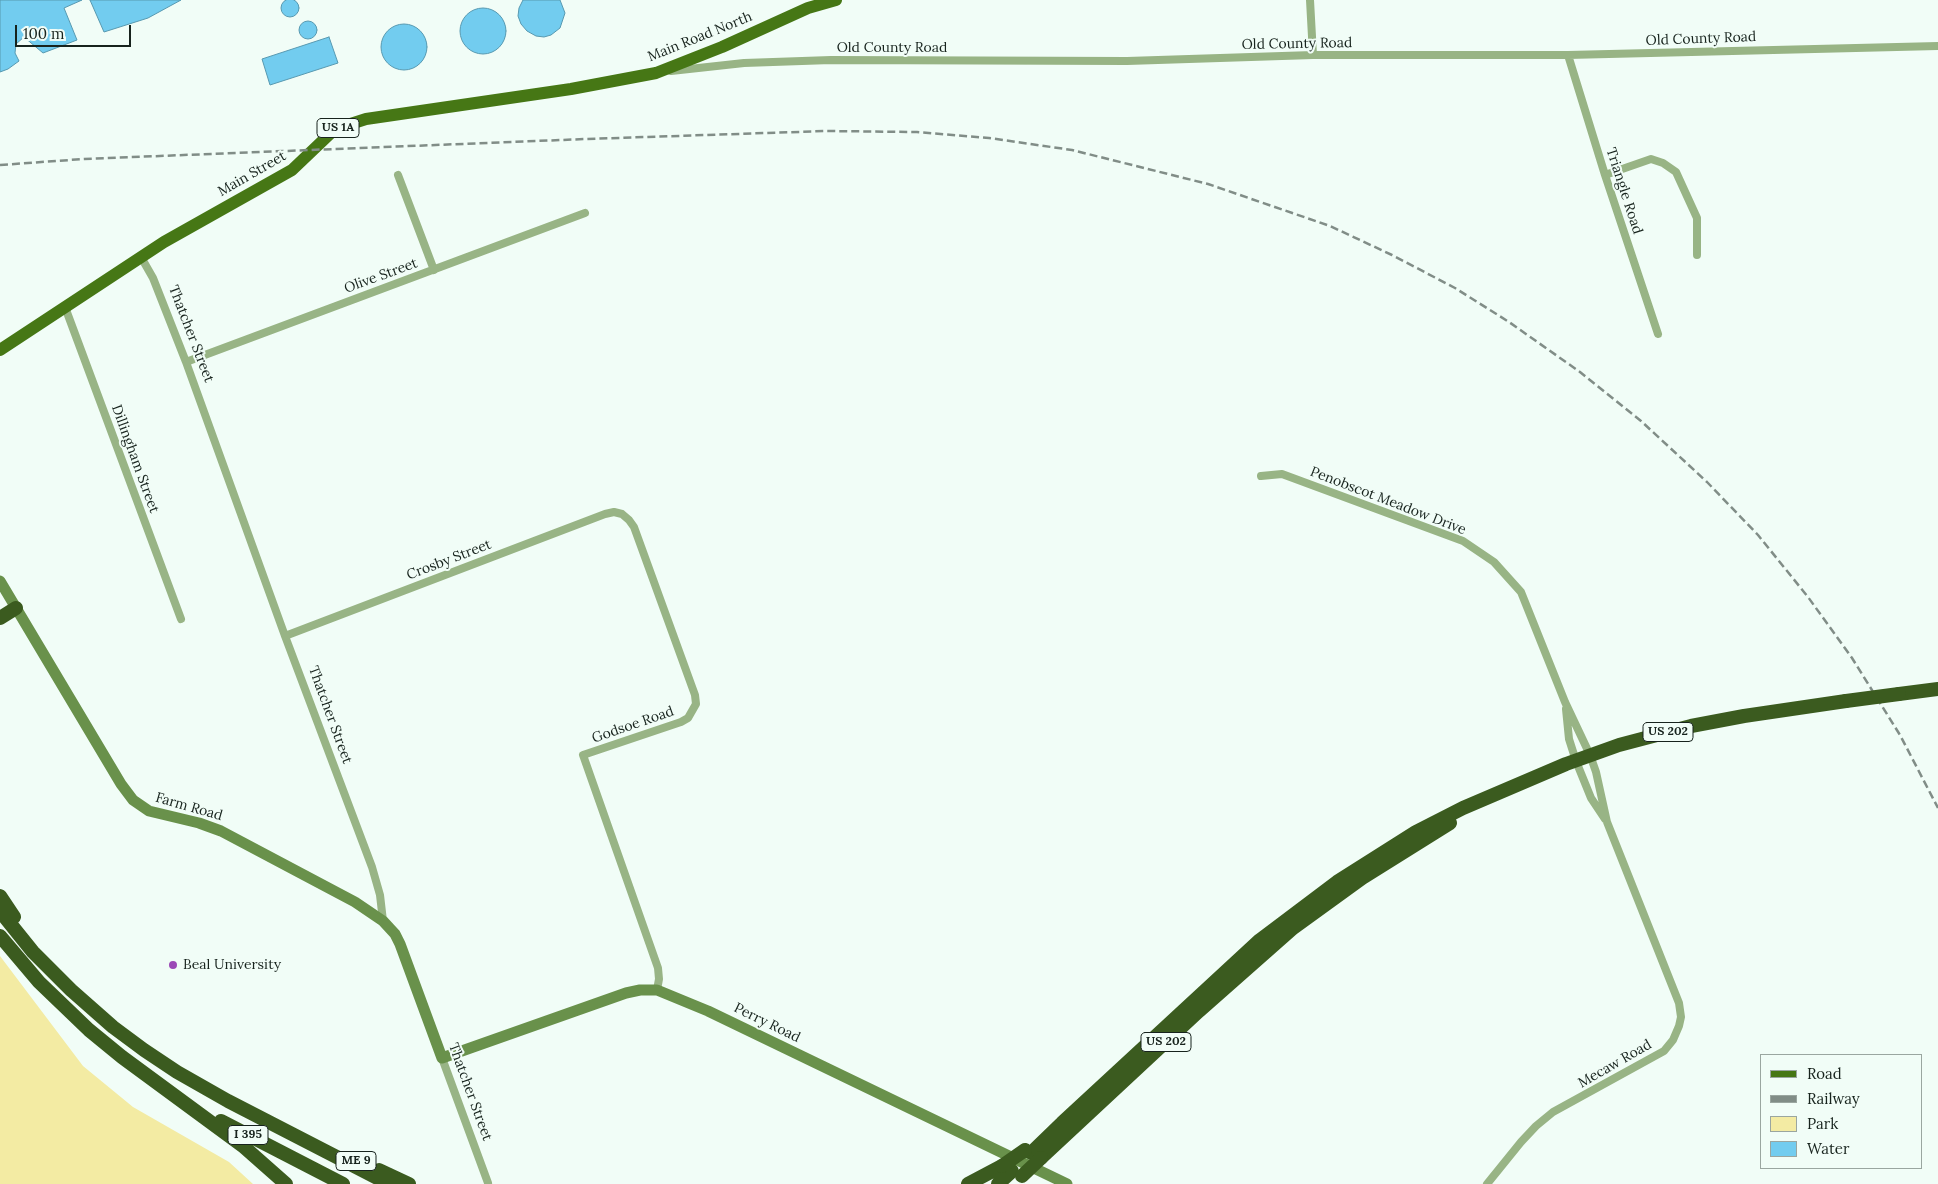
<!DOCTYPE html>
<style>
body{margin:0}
#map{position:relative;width:1938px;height:1184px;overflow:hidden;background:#f1fdf7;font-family:Lora,serif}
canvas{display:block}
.legend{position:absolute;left:1760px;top:1054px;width:162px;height:115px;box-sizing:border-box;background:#f1fdf7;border:1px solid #9aa6a0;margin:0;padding:6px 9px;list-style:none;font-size:15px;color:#17231d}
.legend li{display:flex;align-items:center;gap:10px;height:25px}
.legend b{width:25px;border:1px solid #9aa6a0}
.scale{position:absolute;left:15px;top:25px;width:116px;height:22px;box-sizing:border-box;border:2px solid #17231d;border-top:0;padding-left:6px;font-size:15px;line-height:18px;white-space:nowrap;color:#17231d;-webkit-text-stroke:4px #f1fdf7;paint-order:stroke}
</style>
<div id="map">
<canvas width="1938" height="1184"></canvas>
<ul class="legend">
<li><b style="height:6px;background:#467715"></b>Road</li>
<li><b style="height:6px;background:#818d87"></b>Railway</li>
<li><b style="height:14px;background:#f3eba3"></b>Park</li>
<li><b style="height:14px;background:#72ccef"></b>Water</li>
</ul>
<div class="scale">100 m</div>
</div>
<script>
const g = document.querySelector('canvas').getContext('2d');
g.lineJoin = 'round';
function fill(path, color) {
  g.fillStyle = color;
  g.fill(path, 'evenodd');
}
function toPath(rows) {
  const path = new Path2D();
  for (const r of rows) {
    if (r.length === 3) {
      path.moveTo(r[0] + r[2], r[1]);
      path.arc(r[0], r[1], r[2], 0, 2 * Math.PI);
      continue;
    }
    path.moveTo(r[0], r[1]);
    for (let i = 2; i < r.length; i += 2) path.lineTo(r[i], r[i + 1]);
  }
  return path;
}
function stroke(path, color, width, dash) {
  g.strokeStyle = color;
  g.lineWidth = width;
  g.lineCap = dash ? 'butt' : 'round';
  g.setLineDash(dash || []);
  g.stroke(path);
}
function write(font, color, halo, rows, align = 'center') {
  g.font = font + ' Lora,serif';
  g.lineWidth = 4;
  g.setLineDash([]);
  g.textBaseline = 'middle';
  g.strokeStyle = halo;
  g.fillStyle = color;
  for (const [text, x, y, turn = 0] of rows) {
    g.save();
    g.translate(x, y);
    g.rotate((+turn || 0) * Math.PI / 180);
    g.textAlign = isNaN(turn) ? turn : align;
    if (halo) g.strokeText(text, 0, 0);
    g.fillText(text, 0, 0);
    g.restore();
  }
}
const green = toPath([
 [0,956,83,1066,133,1107,229,1162,253,1184,0,1184]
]);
const water = toPath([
 [290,8,9],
 [0,0,82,0,64,8,77,40,43,53,24,37,16,44,15,53,19,61,8,69,0,72,0,0],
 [90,0,181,0,148,18,104,32,90,0],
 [523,0,560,0,565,13,560,28,551,35,544,37,536,36,527,31,521,24,518,16,519,8,523,0],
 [483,31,23],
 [308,30,9],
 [404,47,23],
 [329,37,338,63,270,85,262,59,329,37]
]);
const street = toPath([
 [1310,0,1313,55],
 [1568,55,1605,175,1658,334],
 [671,71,744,63,831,60,1127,61,1313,55,1568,55,1938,46],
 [398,175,434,270],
 [1605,175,1651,159,1663,163,1676,172,1697,218,1697,255],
 [141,257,153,278,186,362,285,636,372,867,380,895,383,921],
 [65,307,181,619],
 [186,362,585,213],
 [1261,476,1282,474,1463,541,1494,562,1521,592,1565,702,1590,755,1596,772,1607,822,1679,1003,1681,1017,1679,1026,1673,1040,1664,1051,1553,1112,1536,1126,1521,1142,1487,1184],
 [285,636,605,514,614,512,622,514,629,520,634,527,695,695,696,704,688,718,681,722,583,755,658,968,659,979,657,990],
 [1566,709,1569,739,1576,761,1591,798,1605,819],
 [442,1058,488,1183]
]);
const secondary = toPath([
 [0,581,121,784,133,800,149,811,199,823,221,831,355,902,383,921,395,934,400,944,442,1058,626,993,640,990,657,990,708,1011,1067,1184]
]);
const primary = toPath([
 [0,350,164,242,292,170,335,129,366,119,571,89,656,73,722,47,808,8,836,0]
]);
const highway = toPath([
 [0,618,16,608],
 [1899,694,1938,689],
 [0,896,14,917],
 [0,911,33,952,71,990,113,1027,144,1050,177,1072,228,1101,389,1184],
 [0,936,39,982,89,1030,122,1057,243,1146,286,1184],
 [221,1121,343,1184],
 [1031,1153,1062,1123,1260,940,1337,882,1416,832,1463,808,1566,764,1619,745,1691,726,1744,716,1846,701],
 [1041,1158,1199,1011,1293,928,1362,878,1450,823],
 [379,1170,409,1184],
 [968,1184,1002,1166],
 [998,1184,1012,1171]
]);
const rail = toPath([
 [0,165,84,159,586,139,826,131,917,132,989,138,1072,150,1208,184,1330,226,1392,255,1455,288,1509,322,1580,372,1641,421,1707,482,1758,535,1808,597,1852,658,1900,735,1938,808]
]);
const highwayBridge = toPath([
 [1846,701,1899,694],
 [1002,1166,1025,1150],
 [1022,1176,1041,1158]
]);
const markers = [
 [173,965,5,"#9b48b6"]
];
const shields = [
 [338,128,42],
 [1668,732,50],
 [1166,1042,50],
 [248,1135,40],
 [356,1161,40]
];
const shieldNames = [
 ["US 1A",338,128],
 ["US 202",1668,732],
 ["US 202",1166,1042],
 ["I 395",248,1135],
 ["ME 9",356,1161]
];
const streetNames = [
 ["Main Road North",700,37,-22],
 ["Old County Road",1701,39,-2],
 ["Old County Road",1297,44,-1],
 ["Old County Road",892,48],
 ["Main Street",252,174,-30],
 ["Triangle Road",1624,191,72],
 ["Olive Street",381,276,-20],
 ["Thatcher Street",191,334,69],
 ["Dillingham Street",135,459,70],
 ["Penobscot Meadow Drive",1388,501,21],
 ["Crosby Street",449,560,-21],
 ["Thatcher Street",330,715,70],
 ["Godsoe Road",633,725,-19],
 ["Farm Road",189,807,16],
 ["Perry Road",767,1023,26],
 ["Mecaw Road",1615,1064,-30],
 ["Thatcher Street",470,1092,70]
];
const poiNames = [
 ["Beal University",183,965]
];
fill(green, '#f3eba3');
fill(water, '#72ccef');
stroke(water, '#5799b0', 1);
stroke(street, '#98b485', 8);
stroke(secondary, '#69914b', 11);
stroke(primary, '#467715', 12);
stroke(highway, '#3b5b1f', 14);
stroke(rail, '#818d87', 2.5, [8, 4]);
stroke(highwayBridge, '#3b5b1f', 14);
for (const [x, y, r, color] of markers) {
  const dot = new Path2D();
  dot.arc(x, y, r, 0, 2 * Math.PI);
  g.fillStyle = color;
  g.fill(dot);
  stroke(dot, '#f1fdf7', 2);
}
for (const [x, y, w] of shields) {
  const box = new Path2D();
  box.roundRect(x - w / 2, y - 9.5, w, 19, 4);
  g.fillStyle = '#f1fdf7';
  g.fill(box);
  stroke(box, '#17231d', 1);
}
write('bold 12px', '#17231d', null, shieldNames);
write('14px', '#17231d', '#f1fdf7', streetNames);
write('14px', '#17231d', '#f1fdf7', poiNames, 'left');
</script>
